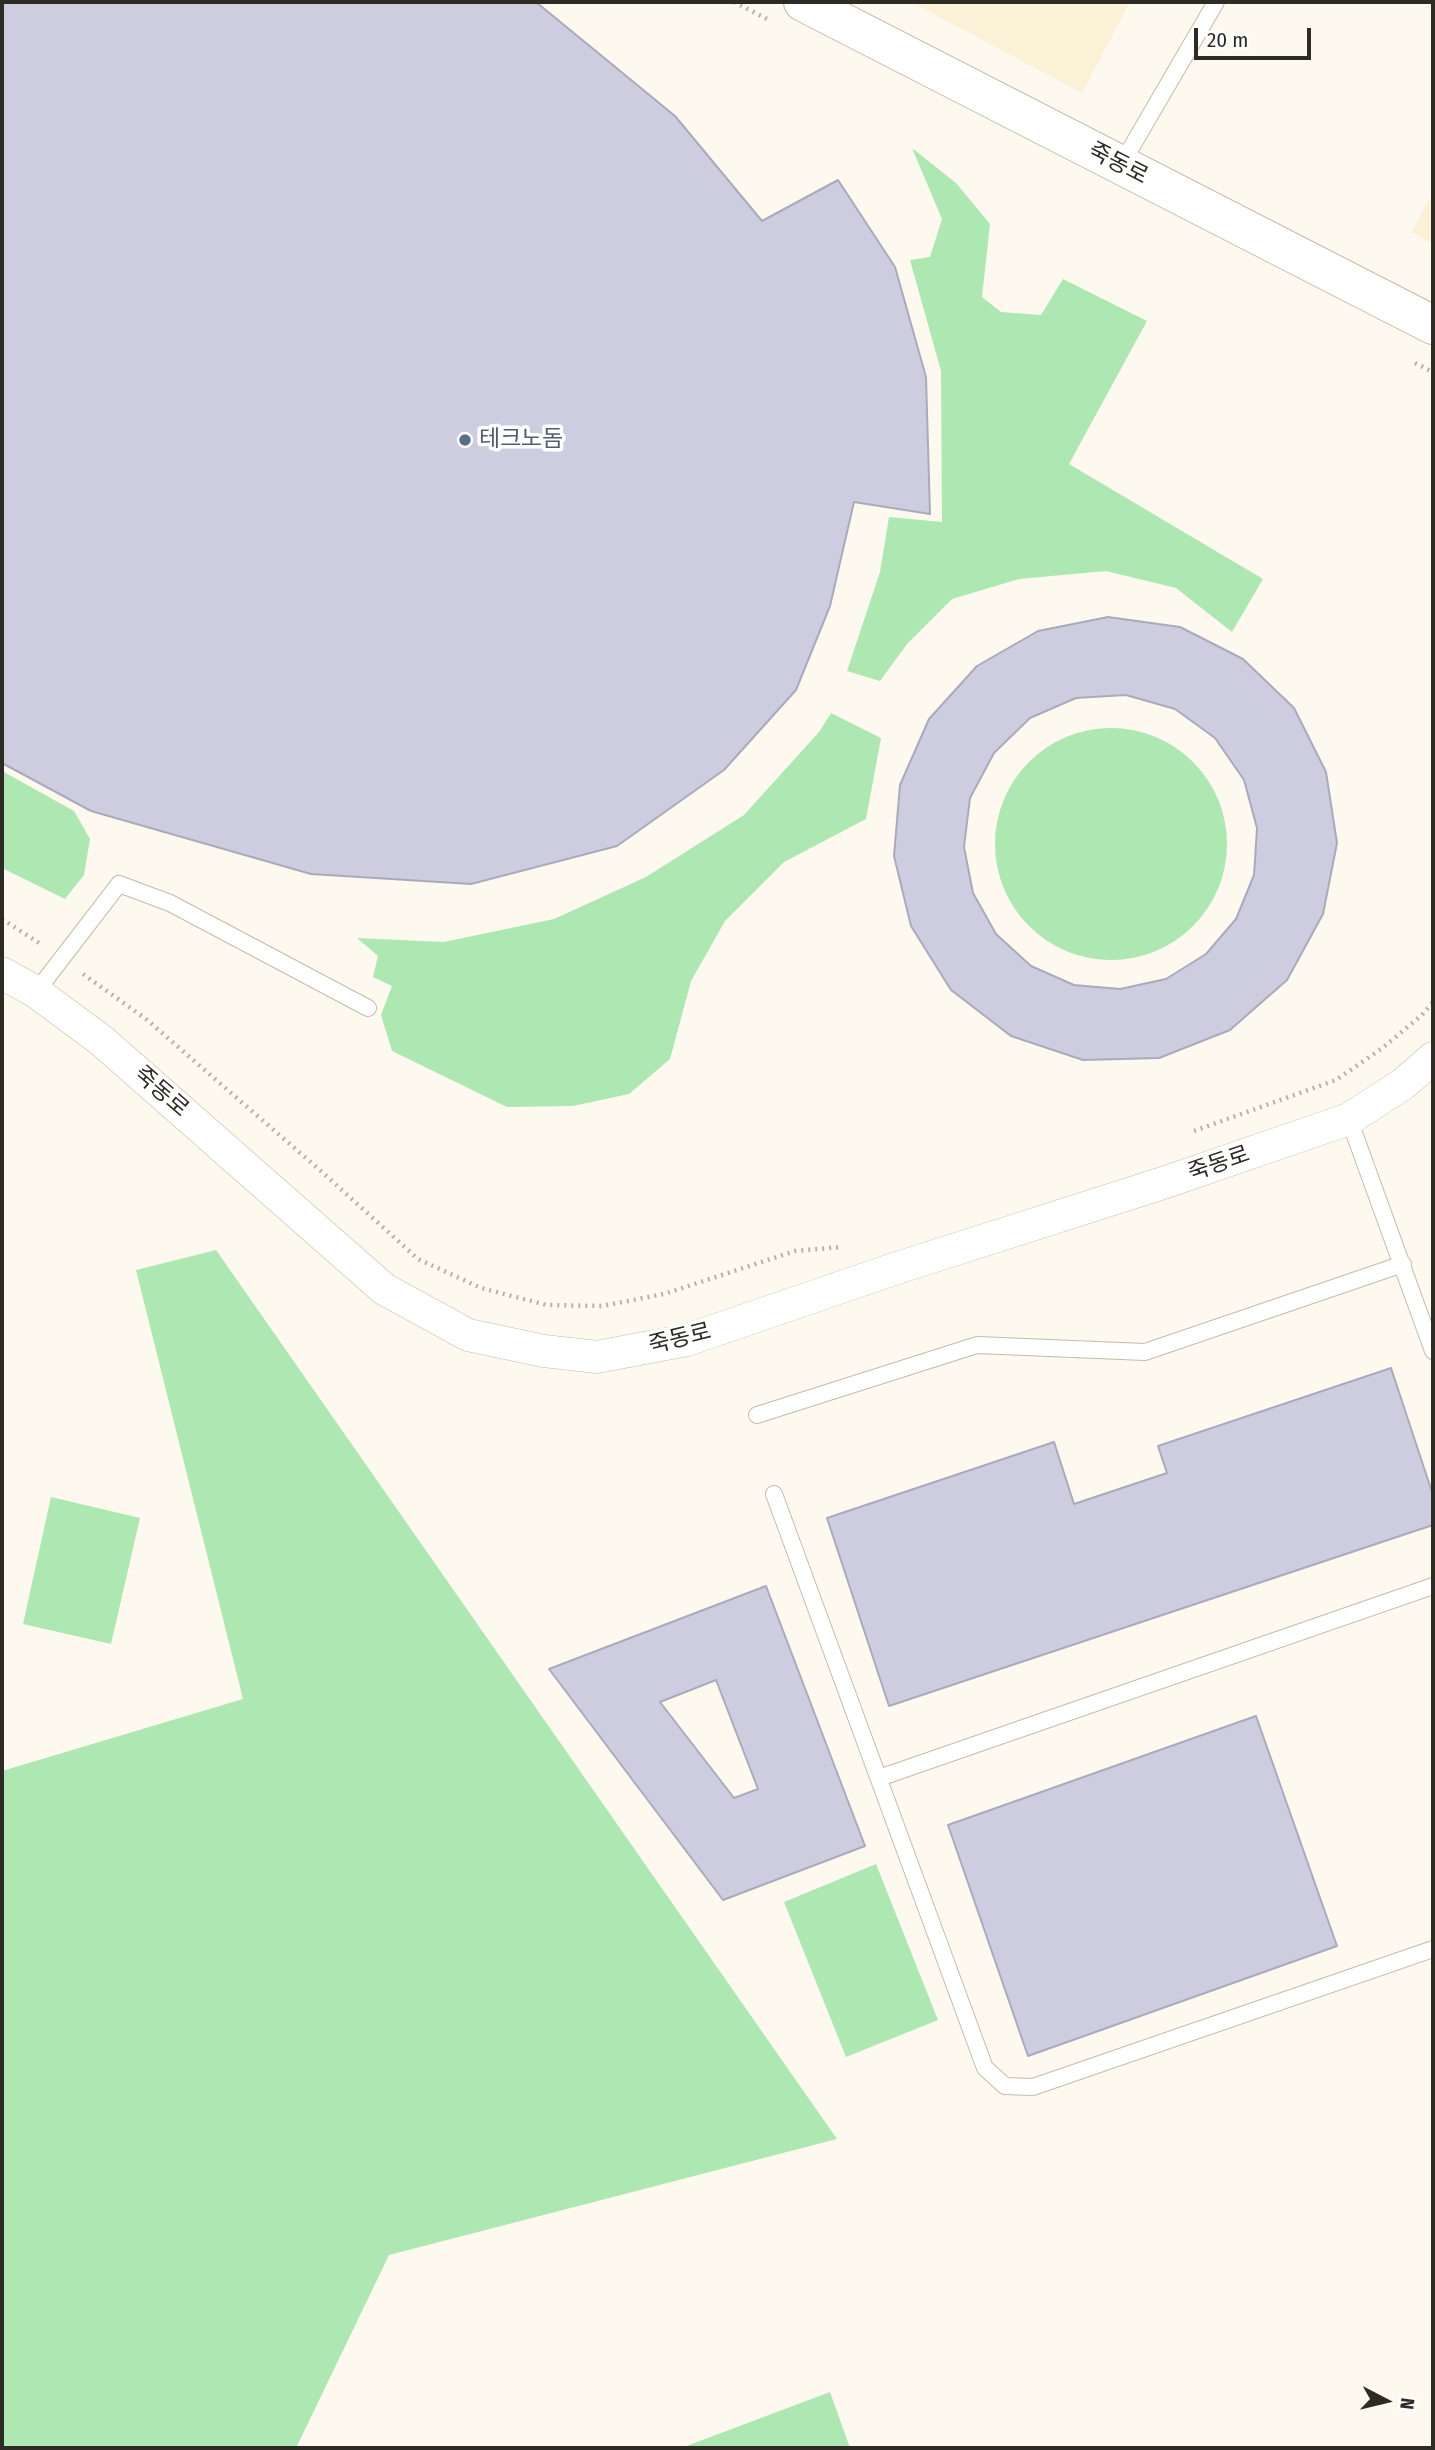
<!DOCTYPE html>
<meta charset="utf-8">
<style>
body{margin:0}
#map{position:relative;width:1435px;height:2450px;overflow:hidden;background:#fef9ee;font-family:"Fira Sans Condensed",sans-serif}
canvas{display:block}
.frame{position:absolute;inset:0;border:4px solid #2d2b24;pointer-events:none}
.north{position:absolute;left:1351px;top:2366px;width:70px;height:70px;-webkit-text-stroke:5px #fff;paint-order:stroke;rotate:97deg;font-size:19px;font-weight:700;line-height:28px;text-align:center;color:#2d2b24}
.north::after{content:'';display:block;margin:auto;width:24px;height:32px;background:#2d2b24;clip-path:polygon(50% 0,100% 100%,50% 72%,0 100%)}
.scale{position:absolute;left:1194px;top:28px;width:117px;height:32px;box-sizing:border-box;border:4px solid #2d2b24;border-top:0;padding-left:9px;font-size:21px;line-height:24px;white-space:nowrap;color:#2d2b24;-webkit-text-stroke:5px #fff;paint-order:stroke}
</style>
<div id="map">
<canvas width="1435" height="2450"></canvas>
<div class="frame"></div>
<div class="north">N</div>
<div class="scale">20 m</div>
</div>
<script>
const g = document.querySelector('canvas').getContext('2d');
g.lineJoin = 'round';
function fill(path, color) {
  g.fillStyle = color;
  g.fill(path, 'evenodd');
}
function toPath(rows) {
  const path = new Path2D();
  for (const r of rows) {
    if (r.length === 3) {
      path.moveTo(r[0] + r[2], r[1]);
      path.arc(r[0], r[1], r[2], 0, 2 * Math.PI);
      continue;
    }
    path.moveTo(r[0], r[1]);
    for (let i = 2; i < r.length; i += 2) path.lineTo(r[i], r[i + 1]);
  }
  return path;
}
function stroke(path, color, width, dash) {
  g.strokeStyle = color;
  g.lineWidth = width;
  g.lineCap = dash ? 'butt' : 'round';
  g.setLineDash(dash || []);
  g.stroke(path);
}
function write(font, color, halo, rows, align = 'center') {
  g.font = font + ' "Fira Sans Condensed","Noto Sans KR",sans-serif';
  g.lineWidth = 7;
  g.setLineDash([]);
  g.textBaseline = 'middle';
  g.strokeStyle = halo;
  g.fillStyle = color;
  for (const [text, x, y, turn = 0] of rows) {
    g.save();
    g.translate(x, y);
    g.rotate((+turn || 0) * Math.PI / 180);
    g.textAlign = isNaN(turn) ? turn : align;
    if (halo) g.strokeText(text, 0, 0);
    g.fillText(text, 0, 0);
    g.restore();
  }
}
const built = toPath([
 [911,2,1130,2,1082,93],
 [1433,192,1433,244,1412,232]
]);
const green = toPath([
 [912,148,956,183,990,224,982,297,1001,312,1041,315,1063,279,1147,321,1069,464,1263,579,1232,632,1176,588,1106,571,1019,579,952,599,907,644,880,681,847,671,880,572,889,517,942,522,941,371,910,260,930,257,942,219],
 [831,713,881,738,866,819,784,862,725,921,691,981,670,1059,629,1094,573,1106,507,1107,392,1051,381,1015,392,986,373,977,378,956,357,938,444,942,554,919,646,877,744,815,819,732],
 [1111,844,116],
 [2,771,74,811,90,839,84,875,65,899,2,868],
 [216,1250,837,2139,389,2255,296,2448,2,2448,2,1771,243,1699,136,1270],
 [51,1497,140,1518,111,1644,23,1624],
 [876,1864,938,2020,846,2057,784,1902],
 [830,2392,850,2448,681,2448]
]);
const building = toPath([
 [2,2,536,2,675,116,762,221,838,180,895,267,926,377,930,514,854,502,830,606,796,690,724,770,617,846,471,884,311,874,91,811,2,763,2,2],
 [1108,617,1180,627,1243,659,1294,708,1326,772,1337,843,1323,914,1287,980,1230,1030,1159,1058,1083,1060,1011,1036,951,990,911,926,894,856,900,785,929,719,977,666,1038,631,1108,617],
 [1126,695,1175,709,1215,738,1244,780,1257,828,1254,875,1236,919,1206,954,1166,979,1120,989,1074,985,1031,966,996,934,973,893,964,847,970,798,994,753,1030,718,1076,698,1126,695],
 [1391,1368,1433,1495,1433,1525,889,1706,827,1518,1054,1442,1074,1504,1167,1473,1158,1446,1391,1368],
 [766,1586,865,1846,723,1900,549,1669,766,1586],
 [716,1680,758,1789,734,1798,660,1702,716,1680],
 [1256,1716,1337,1946,1028,2056,948,1825,1256,1716]
]);
const path = toPath([
 [734,2,767,19],
 [1415,363,1433,372],
 [2,919,39,943],
 [83,974,146,1019,322,1172,418,1259,481,1288,547,1305,602,1306,664,1294,795,1251,841,1247],
 [1194,1131,1336,1080,1381,1049,1422,1015,1433,1002]
]);
const service = toPath([
 [1121,165,1216,2],
 [36,992,119,884,170,903,368,1008],
 [1349,1119,1433,1351],
 [757,1415,977,1345,1145,1352,1403,1264],
 [774,1494,985,2068,1005,2086,1033,2087,1433,1949],
 [879,1778,1433,1586]
]);
const minor = toPath([
 [2,973,36,992,102,1041,384,1289,468,1335,544,1351,597,1357,687,1340,894,1269,1163,1183,1349,1119,1403,1084,1433,1058]
]);
const tertiary = toPath([
 [803,2,1433,325]
]);
const markers = [
 [465,440,7,"#5c6f8a"]
];
const streetNames = [
 ["죽동로",1118,164,27],
 ["죽동로",161,1092,41],
 ["죽동로",1219,1164,-19],
 ["죽동로",680,1339,-14]
];
const serviceNames = [
 ["테크노돔",479,440]
];
fill(built, '#fbf1d7');
fill(green, '#ade7b2');
fill(building, '#cecde0');
stroke(building, '#abaabc', 2);
stroke(service, '#c4bcab', 18);
stroke(minor, '#c4bcab', 33);
stroke(tertiary, '#c4bcab', 40);
stroke(path, '#b6b2a8', 4.5, [2, 5]);
stroke(service, '#fff', 16);
stroke(minor, '#fff', 32);
stroke(tertiary, '#fff', 38);
for (const [x, y, r, color] of markers) {
  const dot = new Path2D();
  dot.arc(x, y, r, 0, 2 * Math.PI);
  g.fillStyle = color;
  g.fill(dot);
  stroke(dot, '#fff', 2.5);
}
write('23px', '#2d2b24', '#fff', streetNames);
write('23px', '#4e5e75', '#fff', serviceNames, 'left');
</script>
